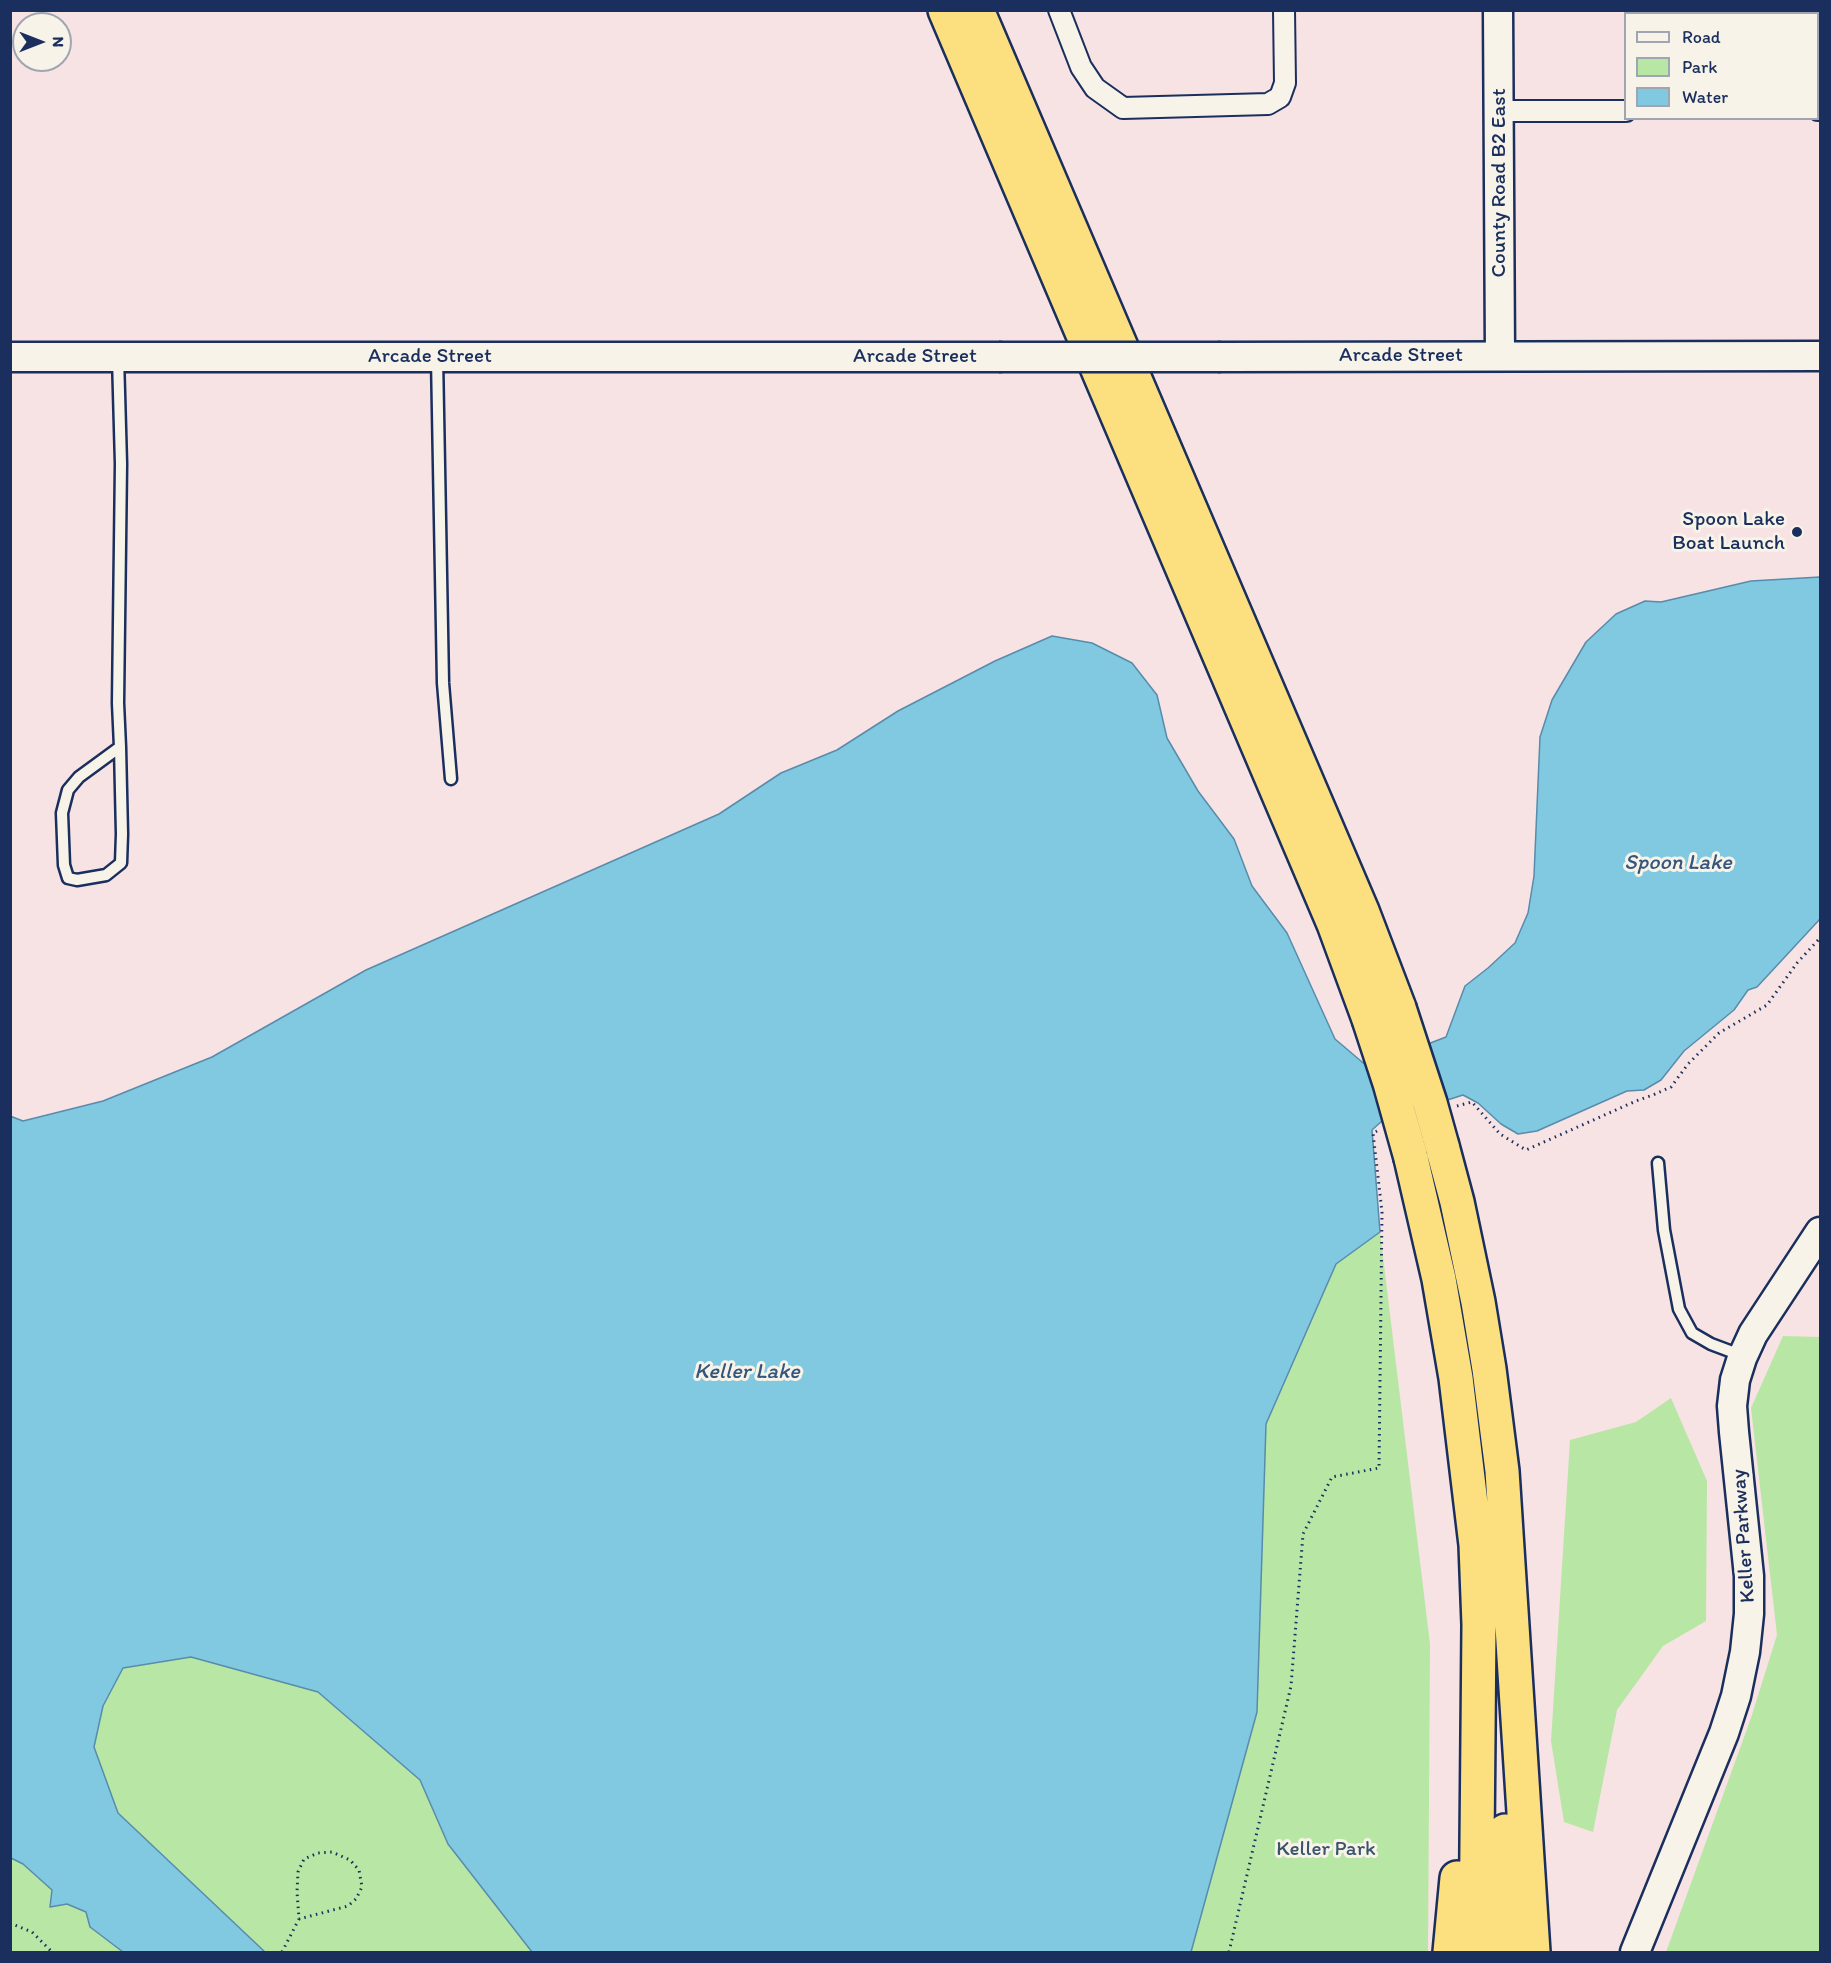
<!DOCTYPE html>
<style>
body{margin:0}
#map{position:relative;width:1831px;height:1963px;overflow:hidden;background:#f7e3e3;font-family:Itim,sans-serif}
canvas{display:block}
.frame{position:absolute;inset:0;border:12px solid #1b2f5e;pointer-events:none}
.legend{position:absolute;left:1624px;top:12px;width:195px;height:108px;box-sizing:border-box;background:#f7f3e8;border:2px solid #9fa5b1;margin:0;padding:8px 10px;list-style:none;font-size:18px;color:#1b2f5e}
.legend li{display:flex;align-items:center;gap:12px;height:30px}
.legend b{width:30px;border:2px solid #9fa5b1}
.north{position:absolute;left:12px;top:12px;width:60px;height:60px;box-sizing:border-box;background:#f7f3e8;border:2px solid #9fa5b1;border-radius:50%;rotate:90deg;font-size:16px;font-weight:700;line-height:24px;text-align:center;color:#1b2f5e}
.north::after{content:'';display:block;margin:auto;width:21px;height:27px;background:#1b2f5e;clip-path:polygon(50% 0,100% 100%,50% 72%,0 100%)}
</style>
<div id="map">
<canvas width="1831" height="1963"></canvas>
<div class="frame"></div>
<ul class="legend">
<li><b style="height:8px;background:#f7f3e8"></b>Road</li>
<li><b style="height:16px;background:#b8e6a5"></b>Park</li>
<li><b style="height:16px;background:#80c9e0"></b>Water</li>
</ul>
<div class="north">N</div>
</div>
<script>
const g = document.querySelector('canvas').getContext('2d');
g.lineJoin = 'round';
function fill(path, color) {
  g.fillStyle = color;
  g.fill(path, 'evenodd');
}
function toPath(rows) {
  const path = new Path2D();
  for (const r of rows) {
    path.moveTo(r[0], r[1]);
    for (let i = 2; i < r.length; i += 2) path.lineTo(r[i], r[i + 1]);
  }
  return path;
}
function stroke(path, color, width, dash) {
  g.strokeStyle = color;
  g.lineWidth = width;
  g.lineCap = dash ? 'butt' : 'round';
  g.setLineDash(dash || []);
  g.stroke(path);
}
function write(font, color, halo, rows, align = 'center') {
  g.font = font + ' Itim,sans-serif';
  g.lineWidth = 6;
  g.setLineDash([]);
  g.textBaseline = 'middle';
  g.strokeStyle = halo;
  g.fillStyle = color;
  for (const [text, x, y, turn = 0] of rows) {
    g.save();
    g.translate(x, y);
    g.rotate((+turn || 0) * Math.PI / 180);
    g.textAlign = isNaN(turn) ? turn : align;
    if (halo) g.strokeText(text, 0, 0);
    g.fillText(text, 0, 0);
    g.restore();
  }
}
const green = toPath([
 [1380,1232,1430,1644,1428,1952,1191,1952,1257,1712,1266,1424,1336,1264],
 [1783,1336,1820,1337,1820,1952,1666,1952,1751,1718,1777,1635,1751,1408],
 [1671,1398,1707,1481,1706,1621,1663,1646,1617,1710,1593,1832,1564,1822,1551,1741,1570,1440,1636,1422],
 [191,1657,318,1692,420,1780,448,1844,532,1952,265,1952,118,1813,94,1747,103,1706,123,1668],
 [10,1858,23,1864,67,1904,86,1912,90,1927,123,1952,11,1952]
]);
const water = toPath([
 [1820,577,1820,919,1757,987,1748,990,1734,1010,1684,1051,1661,1080,1644,1090,1627,1091,1537,1131,1518,1134,1501,1124,1478,1103,1463,1095,1382,1121,1372,1130,1380,1232,1336,1264,1266,1424,1257,1712,1191,1952,532,1952,448,1844,420,1780,318,1692,191,1657,123,1668,103,1706,94,1747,118,1813,265,1952,123,1952,90,1927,86,1912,67,1904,50,1907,52,1890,23,1864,11,1858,10,1116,23,1121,103,1101,212,1057,366,970,719,814,781,773,837,750,898,711,995,661,1052,636,1092,643,1132,663,1157,695,1167,738,1198,791,1234,839,1252,886,1287,933,1335,1039,1368,1067,1446,1037,1465,986,1488,968,1515,943,1528,913,1534,876,1540,737,1552,700,1586,642,1616,614,1645,601,1661,602,1751,581,1820,577]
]);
const path = toPath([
 [1457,1106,1472,1102,1500,1134,1526,1150,1636,1101,1653,1095,1671,1087,1688,1064,1719,1033,1767,1005,1797,963,1820,938],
 [10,1923,32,1932,52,1952],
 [282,1952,299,1919,297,1892,298,1872,304,1859,318,1853,332,1852,350,1860,359,1870,362,1887,356,1899,348,1906,299,1919],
 [1229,1952,1291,1686,1303,1534,1332,1477,1379,1468,1382,1212,1373,1133,1377,1131]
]);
const lane = toPath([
 [118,357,121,464,118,703,120,747,122,834,121,863,106,875,77,880,68,878,64,865,62,813,68,790,79,777,120,747],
 [437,357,443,683,451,779],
 [1658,1163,1664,1230,1679,1309,1692,1333,1711,1344,1743,1356]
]);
const street = toPath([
 [1059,10,1081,67,1095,88,1123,108,1268,104,1280,97,1285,83,1284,10],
 [1754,14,1754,10],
 [1818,110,1820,110],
 [1500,111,1626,111]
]);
const secondary = toPath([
 [1498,10,1500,356],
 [10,357,999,357],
 [1221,357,1820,356],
 [1635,1952,1724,1733,1736,1696,1745,1652,1749,1614,1749,1576,1734,1432,1732,1406,1735,1380,1742,1358,1753,1334,1820,1232]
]);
const highway = toPath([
 [945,10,1334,924,1369,1019],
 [977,10,1362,911,1399,1008],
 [1442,1146,1457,1202,1478,1302,1489,1369,1502,1471,1533,1952],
 [1411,1158,1439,1279,1456,1378,1476,1545,1479,1625,1476,1952],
 [1450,1952,1457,1878],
 [1504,1952,1505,1831]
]);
const secondaryBridge = toPath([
 [999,357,1221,357]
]);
const highwayBridge = toPath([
 [1399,1008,1430,1103,1442,1146],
 [1369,1019,1390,1083,1411,1158]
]);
const markers = [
 [1797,532,6,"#1b2f5e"]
];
const streetNames = [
 ["County Road B2 East",1500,183,-90],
 ["Arcade Street",1401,356],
 ["Arcade Street",430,357],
 ["Arcade Street",915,357],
 ["Keller Parkway",1744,1536,-94]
];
const poiNames = [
 ["Spoon Lake",1785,520],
 ["Boat Launch",1785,544]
];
const parkNames = [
 ["Keller Park",1326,1850]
];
const waterNames = [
 ["Spoon Lake",1678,863],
 ["Keller Lake",747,1372]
];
fill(green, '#b8e6a5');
fill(water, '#80c9e0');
stroke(water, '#588bac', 1.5);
stroke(lane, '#1b2f5e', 15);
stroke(street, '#1b2f5e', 24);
stroke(secondary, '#1b2f5e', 33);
stroke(highway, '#1b2f5e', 38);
stroke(path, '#1b2f5e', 3, [1.5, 4.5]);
stroke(lane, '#f7f3e8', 10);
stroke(street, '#f7f3e8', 20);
stroke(secondary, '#f7f3e8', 28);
stroke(highway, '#fce080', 33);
stroke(secondaryBridge, '#1b2f5e', 33, []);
stroke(highwayBridge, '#1b2f5e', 38, []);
stroke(secondaryBridge, '#f7f3e8', 28);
stroke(highwayBridge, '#fce080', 33);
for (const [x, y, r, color] of markers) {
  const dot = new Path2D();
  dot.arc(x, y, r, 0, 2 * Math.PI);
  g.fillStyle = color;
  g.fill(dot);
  stroke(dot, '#f7f3e8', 2);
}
write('21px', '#1b2f5e', '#f7f3e8', streetNames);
write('21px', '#1b2f5e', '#f7f3e8', poiNames, 'right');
write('21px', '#3a546c', '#f7f3e8', parkNames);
write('italic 22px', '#34567e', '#f7f3e8', waterNames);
</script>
